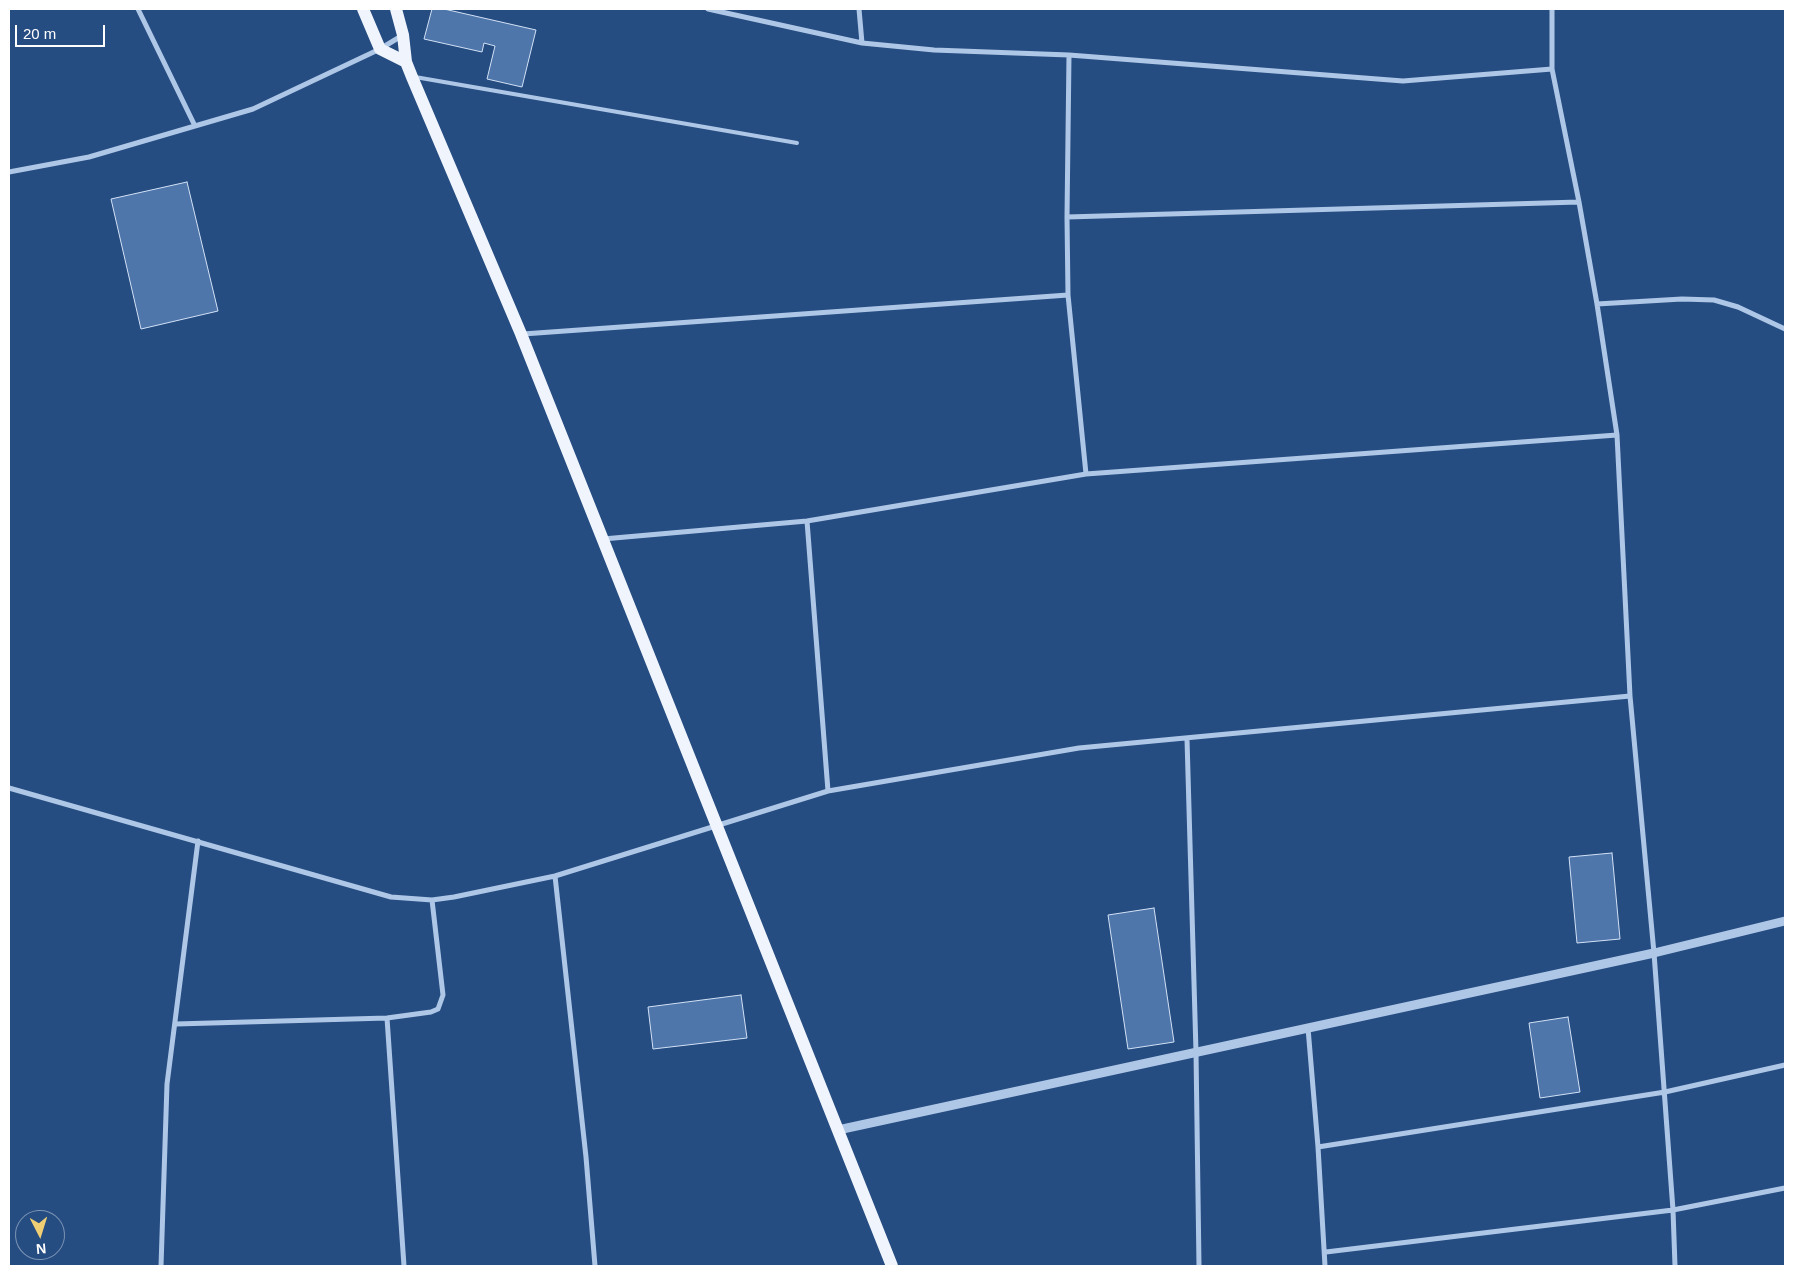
<!DOCTYPE html>
<style>
body{margin:0}
#map{position:relative;width:1794px;height:1275px;overflow:hidden;background:#264d82;font-family:Helvetica,sans-serif}
canvas{display:block}
.frame{position:absolute;inset:0;border:10px solid #fff;pointer-events:none}
.north{position:absolute;left:15px;top:1210px;width:50px;height:50px;box-sizing:border-box;background:#264d82;border:1px solid #7d94b4;border-radius:50%;rotate:175deg;font-size:14px;font-weight:700;line-height:20px;text-align:center;color:#fff}
.north::after{content:'';display:block;margin:auto;width:18px;height:22px;background:#f0ce74;clip-path:polygon(50% 0,100% 100%,50% 72%,0 100%)}
.scale{position:absolute;left:15px;top:25px;width:90px;height:22px;box-sizing:border-box;border:2px solid #fff;border-top:0;padding-left:6px;font-size:15px;line-height:18px;white-space:nowrap;color:#fff;-webkit-text-stroke:4px #264d82;paint-order:stroke}
</style>
<div id="map">
<canvas width="1794" height="1275"></canvas>
<div class="frame"></div>
<div class="north">N</div>
<div class="scale">20 m</div>
</div>
<script>
const g = document.querySelector('canvas').getContext('2d');
g.lineJoin = 'round';
function fill(path, color) {
  g.fillStyle = color;
  g.fill(path, 'evenodd');
}
function toPath(rows) {
  const path = new Path2D();
  for (const r of rows) {
    path.moveTo(r[0], r[1]);
    for (let i = 2; i < r.length; i += 2) path.lineTo(r[i], r[i + 1]);
  }
  return path;
}
function stroke(path, color, width, dash) {
  g.strokeStyle = color;
  g.lineWidth = width;
  g.lineCap = dash ? 'butt' : 'round';
  g.setLineDash(dash || []);
  g.stroke(path);
}
const building = toPath([
 [432,9,444,9,536,30,522,87,487,79,495,46,484,43,482,52,424,39,432,9],
 [187,182,218,311,141,329,111,199,187,182],
 [1612,853,1620,939,1577,943,1569,857,1612,853],
 [1154,908,1174,1042,1128,1049,1108,915,1154,908],
 [741,995,747,1038,653,1049,648,1007,741,995],
 [1568,1017,1580,1092,1540,1098,1529,1023,1568,1017]
]);
const service = toPath([
 [415,77,797,143]
]);
const minor = toPath([
 [138,9,195,126],
 [708,9,862,43,934,50,1069,55,1067,217,1579,202,1597,304,1682,299,1714,300,1738,307,1785,329],
 [859,9,862,43],
 [1552,9,1552,69,1579,202],
 [1069,55,1403,81,1552,69],
 [9,172,89,157,253,109,380,49,403,35],
 [1067,217,1068,295,1086,474],
 [1597,304,1617,435,1630,696,1654,953,1673,1210,1675,1266],
 [523,334,1068,295],
 [807,521,828,791],
 [603,539,807,521,1086,474,1617,435],
 [1187,739,1196,1052,1199,1266],
 [9,788,391,897,432,900,454,897,555,876,828,791,1079,748,1630,696],
 [555,876,586,1157,595,1266],
 [387,1018,404,1266],
 [176,1024,387,1018,431,1012,438,1009,443,995,432,900],
 [1308,1028,1318,1147,1325,1266],
 [1318,1147,1665,1092,1785,1065],
 [1326,1252,1673,1210,1785,1188],
 [161,1266,167,1084,198,841]
]);
const tertiary = toPath([
 [838,1130,1654,953,1785,921]
]);
const primary = toPath([
 [363,9,380,49,406,62,412,77,521,334,892,1266],
 [396,9,403,35,406,62]
]);
fill(building, '#4f76ab');
stroke(building, '#d2e1f5', 1);
stroke(service, '#afc7e7', 4);
stroke(minor, '#afc7e7', 5);
stroke(tertiary, '#afc7e7', 9);
stroke(primary, '#f0f5fd', 12);
</script>
